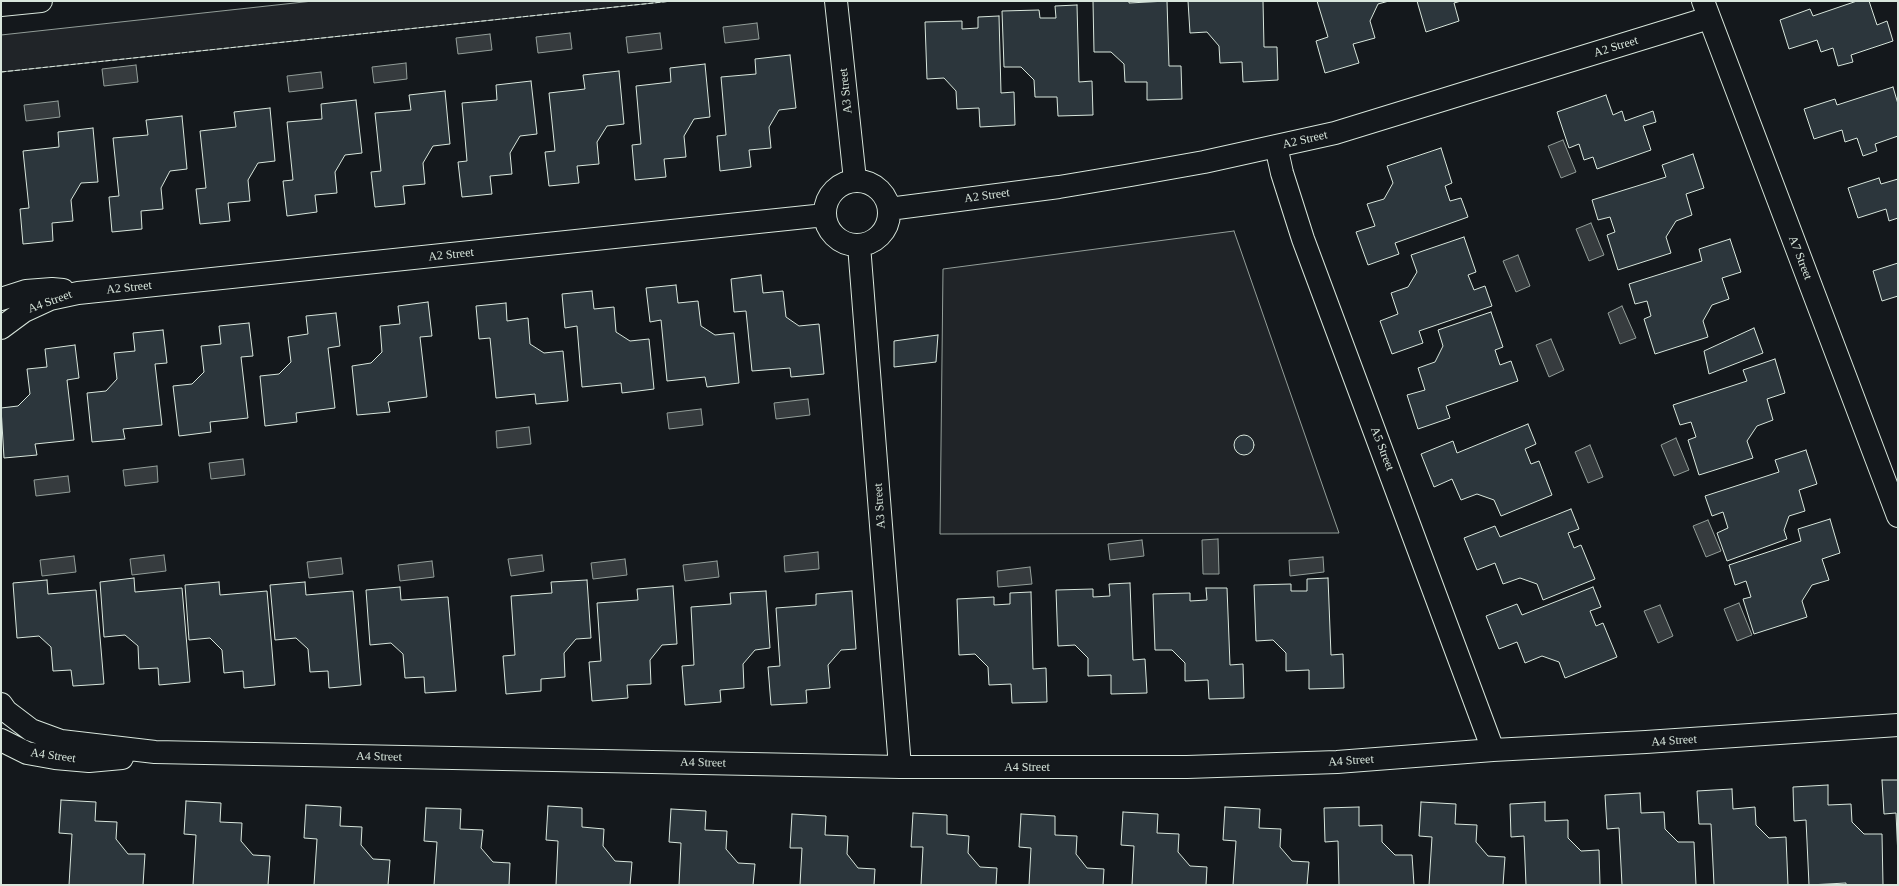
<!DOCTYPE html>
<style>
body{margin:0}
#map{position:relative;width:1899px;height:886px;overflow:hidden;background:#14181c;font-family:Georgia,serif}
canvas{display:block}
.frame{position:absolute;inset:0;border:2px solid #d8e6dc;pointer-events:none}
</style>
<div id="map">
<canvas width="1899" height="886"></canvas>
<div class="frame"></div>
</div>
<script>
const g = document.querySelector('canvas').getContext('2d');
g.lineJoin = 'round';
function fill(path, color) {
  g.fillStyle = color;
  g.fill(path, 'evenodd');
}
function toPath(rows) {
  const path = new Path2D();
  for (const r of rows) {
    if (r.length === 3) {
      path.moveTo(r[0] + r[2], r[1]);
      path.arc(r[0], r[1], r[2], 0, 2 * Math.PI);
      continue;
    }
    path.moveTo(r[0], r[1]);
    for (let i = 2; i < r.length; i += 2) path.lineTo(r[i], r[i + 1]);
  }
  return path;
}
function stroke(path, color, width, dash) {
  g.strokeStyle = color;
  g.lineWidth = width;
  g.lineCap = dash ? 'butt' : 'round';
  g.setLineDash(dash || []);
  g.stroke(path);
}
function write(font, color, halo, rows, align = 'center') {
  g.font = font + ' Georgia,serif';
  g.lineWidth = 3;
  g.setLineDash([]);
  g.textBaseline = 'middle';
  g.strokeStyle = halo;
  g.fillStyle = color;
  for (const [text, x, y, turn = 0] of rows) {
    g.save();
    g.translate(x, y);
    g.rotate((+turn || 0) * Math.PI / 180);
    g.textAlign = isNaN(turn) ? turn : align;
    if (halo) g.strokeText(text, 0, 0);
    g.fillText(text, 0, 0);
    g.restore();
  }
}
const green = toPath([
 [313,1,672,1,1,72,1,35,313,1],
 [1234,231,1339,533,940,534,943,269,1234,231]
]);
const water = toPath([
 [757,23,759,39,725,43,723,27,757,23],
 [570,33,572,49,538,53,536,37,570,33],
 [660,33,662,49,628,53,626,37,660,33],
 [490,34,492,50,458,54,456,38,490,34],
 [406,63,407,79,374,83,372,67,406,63],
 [136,65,138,82,104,86,102,69,136,65],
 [321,72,323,88,289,92,287,76,321,72],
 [58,101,60,117,26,121,24,105,58,101],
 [1563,140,1576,172,1561,178,1548,146,1563,140],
 [1591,223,1604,255,1589,261,1576,229,1591,223],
 [1518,255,1530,286,1516,292,1503,261,1518,255],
 [1622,306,1636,338,1620,344,1608,313,1622,306],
 [1551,339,1564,370,1549,377,1536,345,1551,339],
 [808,399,810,415,776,419,774,403,808,399],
 [701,409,703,425,669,429,667,413,701,409],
 [529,427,531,444,497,448,496,431,529,427],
 [1676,438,1689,470,1674,476,1661,445,1676,438],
 [1590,445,1603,477,1588,483,1575,452,1590,445],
 [243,459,245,475,211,479,209,463,243,459],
 [157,466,158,482,125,486,123,470,157,466],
 [68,476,70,492,36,496,34,480,68,476],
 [1708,520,1721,551,1706,557,1693,526,1708,520],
 [1218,539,1219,574,1203,574,1202,540,1218,539],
 [1142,540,1144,556,1110,560,1108,544,1142,540],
 [818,552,819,569,785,572,784,556,818,552],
 [164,555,166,571,132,575,130,559,164,555],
 [542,555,544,571,511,576,508,559,542,555],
 [74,556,76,572,42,576,40,560,74,556],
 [1323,557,1324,572,1290,576,1289,560,1323,557],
 [341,558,343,574,309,578,307,562,341,558],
 [625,559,627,575,593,579,591,563,625,559],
 [432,561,434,577,400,581,398,565,432,561],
 [717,561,719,577,685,581,683,565,717,561],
 [1030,567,1032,584,998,587,997,571,1030,567],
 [1739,603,1752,635,1737,641,1724,609,1739,603],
 [1660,605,1673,636,1658,643,1644,611,1660,605]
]);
const building = toPath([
 [1093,1,1129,1,1129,3,1167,1,1169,66,1181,66,1182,99,1147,100,1147,82,1125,82,1124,64,1111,52,1094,52,1093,1],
 [1188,1,1263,1,1264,47,1277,47,1278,80,1243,82,1242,62,1220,63,1219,46,1207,32,1190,33,1188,1],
 [1317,1,1389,1,1378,4,1370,21,1375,38,1353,44,1359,63,1325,73,1316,41,1328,37,1317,1],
 [1417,1,1461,1,1454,3,1459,21,1426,32,1417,1],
 [1857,1,1869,1,1877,25,1887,21,1893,41,1851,55,1853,62,1838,66,1833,48,1821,52,1817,40,1789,49,1780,20,1810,9,1813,16,1857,1],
 [1077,5,1079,82,1092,81,1093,115,1058,116,1057,97,1035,97,1034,80,1021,67,1004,67,1002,11,1039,10,1040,18,1056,18,1055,6,1077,5],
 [999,16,1001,93,1014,92,1015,125,980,127,979,108,957,109,956,91,944,78,927,79,925,22,962,21,962,29,978,28,978,17,999,16],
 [790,55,796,108,779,110,769,127,771,148,749,150,751,167,720,171,717,136,726,135,721,77,756,74,755,59,790,55],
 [705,64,710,117,694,119,684,136,686,157,664,159,666,177,635,180,632,145,641,144,636,86,671,82,670,68,705,64],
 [619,71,624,124,607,126,597,142,599,164,577,166,579,183,549,186,545,152,555,151,549,93,585,89,583,75,619,71],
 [531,81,537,134,520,136,510,153,512,174,490,176,492,194,462,197,458,162,467,161,462,103,497,100,496,85,531,81],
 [1893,87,1898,104,1898,136,1875,144,1877,151,1863,156,1857,138,1845,142,1842,130,1814,139,1804,109,1835,99,1837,105,1893,87],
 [445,91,450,144,433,146,423,163,425,184,403,186,405,204,375,207,371,172,381,171,375,113,411,110,409,95,445,91],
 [1606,95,1613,115,1622,111,1625,121,1653,111,1656,122,1643,126,1651,150,1597,169,1593,157,1584,160,1579,144,1569,148,1557,112,1606,95],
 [356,100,362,153,345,155,335,172,337,193,315,195,317,212,287,216,283,181,293,180,287,122,322,119,321,104,356,100],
 [270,108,275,161,258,163,248,180,250,201,228,203,230,221,200,224,196,189,206,188,200,131,236,127,234,112,270,108],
 [182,116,187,169,170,171,161,188,163,209,141,211,142,229,112,232,109,197,119,196,113,138,148,135,146,120,182,116],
 [93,128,98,182,81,183,71,200,73,221,52,223,53,241,23,244,20,209,29,208,23,151,59,147,58,132,93,128],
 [1441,148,1452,183,1445,186,1450,201,1461,198,1468,217,1395,243,1399,254,1368,265,1356,232,1375,226,1367,204,1384,199,1393,183,1387,166,1441,148],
 [1693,154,1704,188,1686,194,1692,215,1676,221,1666,237,1671,253,1618,270,1607,235,1615,232,1610,217,1598,220,1592,200,1666,177,1662,165,1693,154],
 [1879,178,1881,184,1898,179,1898,218,1889,221,1886,209,1858,218,1848,188,1879,178],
 [1464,237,1476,272,1468,275,1474,290,1485,286,1492,306,1419,331,1423,343,1392,354,1380,321,1398,314,1391,293,1408,287,1417,272,1411,255,1464,237],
 [1730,239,1741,272,1722,278,1729,299,1712,305,1703,321,1708,337,1655,354,1644,319,1651,316,1647,301,1635,304,1629,284,1702,261,1699,249,1730,239],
 [1898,263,1898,296,1882,301,1873,271,1898,263],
 [761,275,763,293,783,291,786,317,799,326,819,324,824,374,791,377,790,368,752,371,746,311,734,312,731,279,761,275],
 [676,285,678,303,698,301,701,326,715,335,734,333,739,383,707,387,705,377,667,381,661,320,650,322,646,288,676,285],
 [592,291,594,309,614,307,616,332,630,341,649,339,654,389,622,393,621,383,582,387,577,326,565,328,562,294,592,291],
 [428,302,432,336,420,337,427,397,388,402,390,412,357,415,352,366,371,363,382,352,380,326,400,324,398,306,428,302],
 [506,303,507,321,528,318,530,344,544,353,563,351,568,401,536,404,535,394,496,398,490,338,479,339,476,306,506,303],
 [1491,312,1503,347,1495,350,1500,365,1511,361,1518,381,1446,406,1450,418,1418,429,1407,395,1425,390,1418,368,1435,362,1443,346,1438,330,1491,312],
 [336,313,340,346,328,348,335,408,296,413,297,422,265,426,260,376,279,374,291,362,288,337,308,334,306,316,336,313],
 [249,323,253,356,241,357,248,418,210,422,211,432,179,436,173,386,192,384,204,372,201,346,221,344,219,326,249,323],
 [1754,328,1763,353,1709,374,1704,351,1754,328],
 [163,330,167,363,155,364,162,425,123,429,125,439,92,442,87,393,106,391,117,379,114,353,135,351,133,333,163,330],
 [938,335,936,362,894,367,894,341,938,335],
 [75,345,79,378,67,380,74,440,35,444,37,455,4,458,1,408,18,406,30,394,27,369,47,367,45,349,75,345],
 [1775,359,1785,393,1767,399,1773,420,1757,426,1747,441,1753,458,1699,475,1688,440,1696,437,1691,422,1680,425,1673,405,1747,381,1743,370,1775,359],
 [1528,424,1536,444,1525,449,1531,464,1539,461,1552,495,1501,516,1494,500,1477,494,1461,500,1452,479,1434,487,1421,454,1453,441,1457,453,1528,424],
 [1244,445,10],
 [1806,450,1817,484,1799,490,1805,511,1789,516,1784,530,1787,539,1727,561,1717,533,1728,528,1723,512,1712,516,1705,496,1779,472,1775,460,1806,450],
 [1571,509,1579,529,1568,533,1574,548,1581,545,1595,579,1543,600,1537,584,1520,578,1503,584,1495,563,1477,570,1464,538,1495,526,1500,537,1571,509],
 [1830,519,1840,553,1822,559,1829,580,1812,585,1802,601,1807,617,1754,634,1743,599,1751,597,1746,581,1735,585,1729,565,1801,541,1798,529,1830,519],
 [134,578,135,592,182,588,190,682,159,685,158,668,139,669,138,646,125,635,104,637,100,582,134,578],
 [1328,578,1331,655,1343,654,1344,688,1309,689,1309,670,1286,671,1286,653,1273,640,1256,641,1254,585,1291,584,1291,591,1307,591,1307,579,1328,578],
 [47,580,48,594,96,590,104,684,73,686,71,670,53,671,51,647,39,636,17,638,13,583,47,580],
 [587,580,591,638,576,639,564,653,565,677,541,679,541,691,506,694,503,656,515,655,511,596,552,593,551,582,587,580],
 [219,582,220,595,267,591,275,685,244,688,243,671,224,673,222,650,210,638,189,640,185,585,219,582],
 [305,582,306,595,353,591,361,685,329,688,328,671,310,672,308,649,296,638,275,640,270,585,305,582],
 [1130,583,1133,660,1145,659,1147,693,1111,694,1111,675,1088,676,1088,658,1075,645,1058,646,1056,590,1093,589,1093,597,1110,596,1109,584,1130,583],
 [673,586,677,644,662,645,650,660,651,684,627,685,628,698,592,701,589,662,601,661,597,603,638,600,637,589,673,586],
 [400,587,401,600,448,597,456,691,425,693,424,677,405,678,403,654,391,643,370,645,366,590,400,587],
 [1593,587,1601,607,1590,611,1596,626,1603,623,1617,657,1565,678,1559,662,1542,656,1525,663,1517,642,1499,649,1486,616,1517,604,1522,615,1593,587],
 [1206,588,1227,588,1230,665,1243,664,1244,698,1209,699,1208,680,1185,681,1185,663,1172,650,1155,650,1153,594,1190,593,1190,601,1207,600,1206,588],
 [766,591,770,648,755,650,743,664,744,688,720,690,721,702,685,705,682,666,694,665,691,607,731,604,730,593,766,591],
 [852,591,856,649,841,650,828,665,830,688,806,690,807,703,771,705,768,667,780,666,776,608,816,605,816,594,852,591],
 [1031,592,1033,669,1046,668,1047,702,1012,703,1011,684,989,685,988,667,975,654,959,655,957,599,994,597,994,605,1010,604,1010,593,1031,592],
 [1882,780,1898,780,1898,857,1896,813,1884,814,1882,780],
 [1828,785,1828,805,1851,804,1852,822,1864,834,1882,834,1883,885,1846,885,1846,883,1809,885,1806,820,1794,821,1793,787,1828,785],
 [1732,789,1733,809,1755,807,1756,825,1769,838,1786,837,1788,885,1714,885,1711,824,1699,824,1697,791,1732,789],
 [1640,793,1641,813,1664,812,1665,829,1678,842,1694,842,1696,885,1622,885,1619,828,1607,829,1605,795,1640,793],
 [61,800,96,802,95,821,117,822,116,839,128,854,145,854,143,885,69,885,72,834,59,833,61,800],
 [186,801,221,803,220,822,242,823,241,841,253,855,270,856,268,885,193,885,196,835,184,834,186,801],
 [1421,802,1456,804,1455,824,1477,825,1476,842,1488,856,1505,857,1503,885,1429,885,1432,837,1419,836,1421,802],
 [1545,802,1545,821,1568,820,1568,838,1581,851,1599,850,1600,885,1526,885,1524,836,1511,837,1510,804,1545,802],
 [306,805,341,807,340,826,362,827,361,845,373,859,390,860,388,885,314,885,317,839,304,838,306,805],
 [548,806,582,808,582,827,604,829,603,846,615,861,632,862,630,885,556,885,558,841,546,840,548,806],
 [1225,807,1260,809,1259,828,1281,829,1280,847,1292,861,1309,862,1307,885,1233,885,1236,841,1223,840,1225,807],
 [1359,807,1359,826,1382,825,1382,842,1395,855,1412,855,1414,885,1339,885,1338,841,1325,842,1324,808,1359,807],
 [426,808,461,809,460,829,483,830,481,848,493,862,510,863,509,885,434,885,437,842,424,841,426,808],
 [671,809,706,811,705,830,727,831,726,849,738,863,755,864,753,885,679,885,681,843,669,842,671,809],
 [1123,812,1158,814,1157,833,1179,834,1178,852,1190,866,1207,867,1206,885,1132,885,1134,846,1121,845,1123,812],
 [913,813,947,815,947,834,969,836,968,853,980,867,997,868,996,885,921,885,923,847,911,847,913,813],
 [792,814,826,816,825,835,848,836,847,854,858,868,875,869,874,885,800,885,802,848,790,848,792,814],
 [1021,814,1055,816,1055,835,1077,836,1076,854,1087,868,1104,869,1103,885,1029,885,1031,848,1019,847,1021,814]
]);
const minor = toPath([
 [836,1,855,180],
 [1703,1,1898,516],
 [1276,146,1282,173,1303,239,1493,750],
 [857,213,32],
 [889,209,1059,187,1131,175,1204,162,1335,133,1709,18],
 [859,245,900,767],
 [1,299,26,291,52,289,63,290],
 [1,328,24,311,50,299,78,293,825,215],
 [1,704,6,711,31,730,61,741,155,752,900,767,1187,767,1337,762,1493,750,1646,742,1898,725],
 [1,740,27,753,55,758,89,761,122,758]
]);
const tertiary = toPath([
 [1,5,41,1]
]);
const fence = toPath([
 [1,72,672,1]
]);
const streetNames = [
 ["A2 Street",1616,47,-17],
 ["A3 Street",846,91,-96],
 ["A2 Street",1305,140,-13],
 ["A2 Street",987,196,-8],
 ["A2 Street",451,255,-6],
 ["A7 Street",1800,258,69],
 ["A2 Street",129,288,-6],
 ["A4 Street",50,302,-20],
 ["A5 Street",1382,449,69],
 ["A3 Street",880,506,-94],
 ["A4 Street",1674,741,-4],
 ["A4 Street",53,756,8],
 ["A4 Street",379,757,1],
 ["A4 Street",1351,761,-4],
 ["A4 Street",703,763,1],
 ["A4 Street",1027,768]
];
fill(green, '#202428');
stroke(green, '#939e99', 1);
fill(water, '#363b3e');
stroke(water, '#939e99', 1);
fill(building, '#2c363c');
stroke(building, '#d8e6dc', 1);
stroke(minor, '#d8e6dc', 24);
stroke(tertiary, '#d8e6dc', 24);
stroke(minor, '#14181c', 22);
stroke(tertiary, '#14181c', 22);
stroke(fence, '#d8e6dc', 1, [5, 2]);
write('12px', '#d8e6dc', '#14181c', streetNames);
</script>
